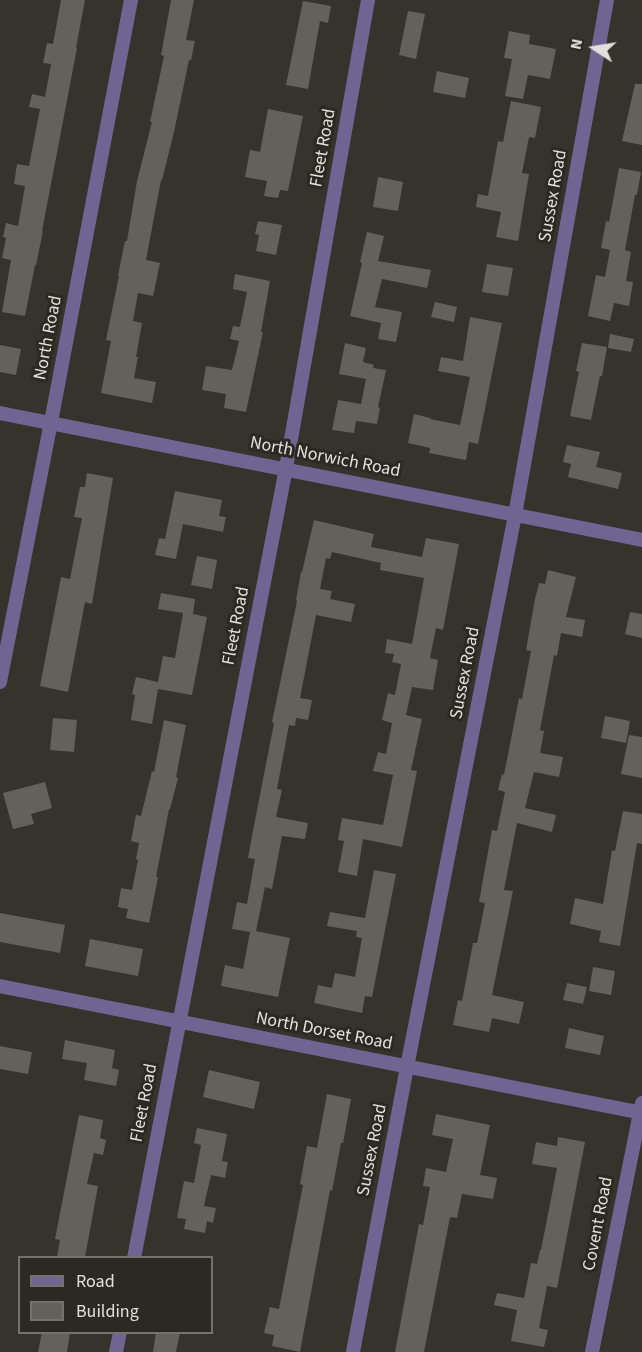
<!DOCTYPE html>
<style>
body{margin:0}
#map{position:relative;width:642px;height:1352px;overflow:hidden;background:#34342d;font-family:"Source Sans 3",sans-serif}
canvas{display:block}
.legend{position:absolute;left:18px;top:1256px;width:195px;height:78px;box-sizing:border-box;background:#2a2a23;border:2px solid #73736d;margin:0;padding:8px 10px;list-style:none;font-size:18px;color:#e1e1dc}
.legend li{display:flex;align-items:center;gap:12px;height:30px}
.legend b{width:30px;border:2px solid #73736d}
.north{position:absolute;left:564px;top:18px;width:60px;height:60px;-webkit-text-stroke:4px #2a2a23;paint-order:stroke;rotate:282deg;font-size:16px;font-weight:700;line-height:24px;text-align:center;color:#e1e1dc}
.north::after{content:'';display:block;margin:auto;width:21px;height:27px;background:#e1e1dc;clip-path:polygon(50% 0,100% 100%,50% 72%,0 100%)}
</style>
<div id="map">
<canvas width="642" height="1352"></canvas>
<ul class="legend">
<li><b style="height:8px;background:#6f6593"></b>Road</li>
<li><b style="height:16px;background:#62625a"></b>Building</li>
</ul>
<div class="north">N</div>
</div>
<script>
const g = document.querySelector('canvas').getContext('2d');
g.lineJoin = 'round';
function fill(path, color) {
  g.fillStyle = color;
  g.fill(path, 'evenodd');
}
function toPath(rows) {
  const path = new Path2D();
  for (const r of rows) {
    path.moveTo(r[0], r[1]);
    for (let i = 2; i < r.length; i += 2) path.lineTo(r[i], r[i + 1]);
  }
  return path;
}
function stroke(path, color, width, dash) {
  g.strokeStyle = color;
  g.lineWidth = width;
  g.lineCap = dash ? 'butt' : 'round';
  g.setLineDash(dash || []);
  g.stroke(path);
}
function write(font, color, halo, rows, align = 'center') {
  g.font = font + ' "Source Sans 3",sans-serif';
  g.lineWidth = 6;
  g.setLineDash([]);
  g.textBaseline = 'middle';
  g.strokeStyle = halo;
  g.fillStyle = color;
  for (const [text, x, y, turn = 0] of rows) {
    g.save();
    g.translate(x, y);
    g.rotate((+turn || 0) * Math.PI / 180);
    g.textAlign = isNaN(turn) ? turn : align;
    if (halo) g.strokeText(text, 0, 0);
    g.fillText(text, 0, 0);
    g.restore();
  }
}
const building = toPath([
 [61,0,85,0,76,48,77,48,42,231,43,231,36,265,35,265,25,316,2,312,11,260,2,258,6,238,3,237,6,223,18,226,25,186,14,184,17,164,29,166,40,109,29,107,32,94,45,97,51,64,43,63,47,43,53,44],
 [171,0,194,0,186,40,195,41,191,60,189,60,174,132,162,180,161,180,146,260,160,263,153,296,138,293,133,321,142,323,136,357,138,357,134,378,156,382,152,403,101,393,111,341,106,340,119,276,118,275,125,241,127,241,137,181,152,122,150,122,164,56,161,55],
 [303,1,331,6,328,23,320,21,308,89,286,85],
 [408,11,425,14,416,59,399,55],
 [509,31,530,35,529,44,556,49,550,79,528,75,523,99,505,96,512,59,504,58],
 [437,71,469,78,465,98,433,92],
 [635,84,642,84,642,145,622,141],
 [511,101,541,107,535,138,529,137,522,173,529,174,518,241,496,237,501,212,476,207,478,194,488,196,498,141,503,142],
 [268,109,303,116,288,191,280,190,278,198,264,196,267,181,245,177,250,150,260,152],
 [619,168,641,172,637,195,635,195,625,250,631,252,626,281,633,282,629,306,614,303,610,321,588,316,596,275,605,277,610,250,601,248,606,221,609,222],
 [378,177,403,182,398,211,373,207],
 [258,221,282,225,276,255,256,251,259,235,255,234],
 [367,232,384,236,378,261,431,270,427,288,382,279,375,307,402,312,396,342,378,339,381,323,350,316,362,263,360,262],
 [487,264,513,268,508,296,482,292],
 [235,274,270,281,261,332,263,332,246,412,224,408,226,394,202,390,206,366,232,370,239,341,230,339,233,326,240,327,247,292,233,289],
 [435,302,457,307,454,322,431,317],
 [470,317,502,323,478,444,469,442,466,460,429,453,430,448,408,443,414,414,430,418,430,419,460,425,470,377,438,371,441,357,463,361],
 [610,334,634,339,631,352,608,348],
 [345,343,366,348,363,362,374,365,373,368,386,370,378,407,380,408,377,424,356,421,354,433,332,430,338,400,361,404,366,379,339,374],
 [582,343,607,347,602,376,600,376,591,420,570,416,579,372,576,371],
 [0,345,21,349,16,375,0,372],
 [567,445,600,452,596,467,622,473,618,489,568,477,571,464,563,462],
 [87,473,113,478,92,604,85,602,68,692,40,686,61,577,70,579,82,518,74,517,80,487,85,487],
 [175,491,222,500,219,516,226,517,223,532,183,524,176,559,155,555,159,538,165,539],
 [314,520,374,534,371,547,422,557,426,538,459,544,443,630,436,628,430,658,438,660,433,690,412,687,406,715,422,719,411,770,417,771,402,847,363,839,357,876,338,872,344,841,338,840,342,818,383,825,393,775,373,771,378,752,386,754,392,723,382,720,388,693,395,695,401,664,392,662,394,654,385,653,387,639,412,644,424,578,380,570,381,563,332,552,330,559,326,558,320,589,332,591,330,599,355,604,351,622,316,615,300,698,312,700,308,720,296,718,295,726,289,725,277,789,282,790,276,817,308,823,305,839,282,836,272,889,265,887,256,931,290,938,278,997,221,986,225,965,243,969,250,932,232,929,237,902,247,904,255,859,248,858,252,836,274,723,272,722,297,601,296,600,301,572,302,572],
 [197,556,217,560,212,589,191,585],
 [548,570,576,577,566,617,585,620,582,637,561,633,557,656,554,655,540,730,544,731,540,753,563,757,559,777,534,772,525,808,556,815,552,832,517,823,504,890,513,891,492,995,524,1002,519,1024,492,1018,489,1032,453,1025,458,1000,462,1001,473,943,477,943,485,903,479,902,484,874,492,830,497,831,505,792,498,790,502,774,504,775,519,698,522,699,531,651,526,650,535,599,539,583,545,584],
 [161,593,195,599,193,614,207,617,192,695,158,689,152,724,131,720,135,695,132,694,136,677,158,682,163,656,175,658,183,613,158,609],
 [630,612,642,614,642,638,625,634],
 [605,716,630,721,626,743,601,738],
 [53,718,77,720,74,752,50,750],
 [164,720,186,725,176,777,178,778,170,809,169,809,156,877,158,877,149,923,126,918,128,909,118,907,121,888,132,890,138,860,136,859,139,843,131,841,136,815,141,816,152,771,154,772],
 [629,735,642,737,642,778,621,774],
 [45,782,52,808,31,814,34,824,13,829,3,793],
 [623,811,642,814,642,844,637,843,620,946,599,942,601,931,570,924,575,898,603,904,612,850,615,851],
 [374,870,396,874,372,997,365,996,362,1013,314,1003,318,985,332,988,335,973,355,977,362,938,356,937,357,931,327,926,330,912,365,918],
 [0,913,65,925,60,953,0,942],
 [90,939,143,949,138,976,85,966],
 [593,967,615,971,611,995,589,991],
 [567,983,587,987,583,1004,563,1000],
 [569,1028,604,1036,600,1055,565,1048],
 [65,1040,115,1050,112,1068,119,1070,116,1086,84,1080,87,1063,62,1059],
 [0,1046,32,1052,28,1074,0,1069],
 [209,1070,260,1082,254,1109,203,1097],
 [327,1094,351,1099,343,1143,341,1143,332,1191,330,1190,300,1352,272,1346,274,1335,264,1333,270,1307,279,1309,303,1185,300,1184,307,1146,317,1148],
 [436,1114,490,1125,480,1175,497,1178,493,1199,462,1194,457,1218,450,1217,424,1352,395,1352,419,1224,423,1225,430,1187,423,1186,426,1168,446,1172,453,1139,432,1135],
 [79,1115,103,1120,100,1138,106,1140,103,1155,94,1153,87,1184,98,1186,85,1257,57,1257,60,1240,55,1239],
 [197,1128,227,1134,222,1161,228,1162,225,1178,211,1175,204,1206,216,1208,213,1223,207,1221,205,1233,184,1229,186,1219,177,1218,184,1181,194,1183,201,1145,194,1143],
 [558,1137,585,1142,557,1288,547,1286,539,1328,548,1330,544,1347,511,1341,517,1310,494,1305,497,1293,524,1298,531,1263,537,1264,540,1250,541,1250,557,1168,532,1164,536,1142,557,1146],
 [42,1332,70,1332,67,1352,38,1352],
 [156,1332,180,1332,176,1352,153,1352]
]);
const street = toPath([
 [0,413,642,540],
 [0,682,51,422,131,0],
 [0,986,642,1113],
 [134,1258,286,468,368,0],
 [116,1352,120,1332],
 [353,1352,407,1067,515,515,607,0],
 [592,1352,642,1103]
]);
const streetNames = [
 ["Fleet Road",324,148,-80],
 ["Sussex Road",554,196,-80],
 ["North Road",49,338,-79],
 ["North Norwich Road",325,458,11],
 ["Fleet Road",237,626,-79],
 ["Sussex Road",466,673,-79],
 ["North Dorset Road",324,1032,11],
 ["Fleet Road",145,1103,-79],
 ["Sussex Road",373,1150,-79],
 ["Covent Road",599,1224,-79]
];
fill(building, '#62625a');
stroke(street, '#6f6593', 14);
write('18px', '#e1e1dc', '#2a2a23', streetNames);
</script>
